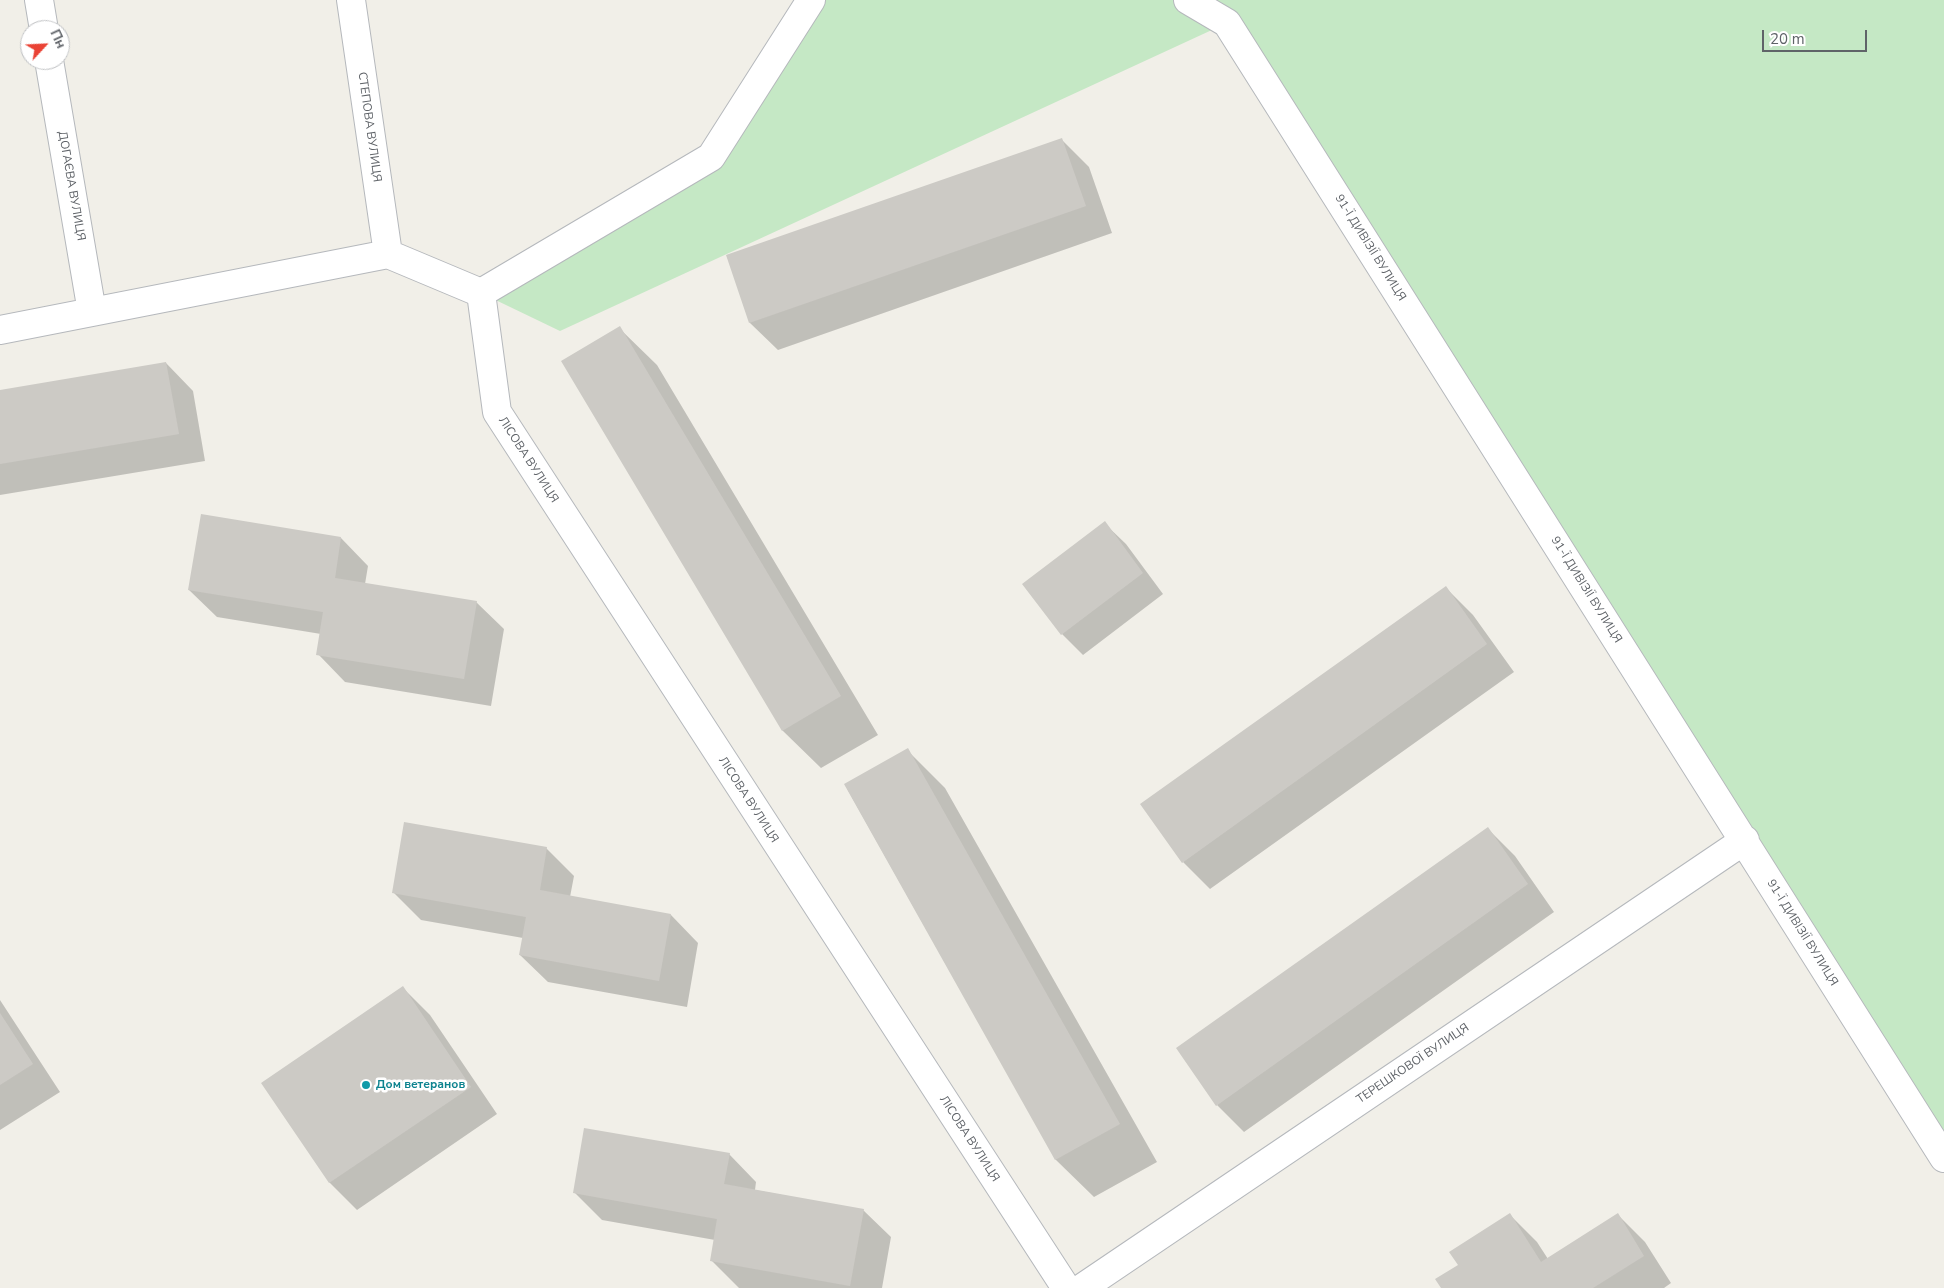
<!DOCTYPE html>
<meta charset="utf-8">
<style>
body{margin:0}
#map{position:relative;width:1944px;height:1288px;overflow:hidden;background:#f1efe8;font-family:"Nunito Sans",sans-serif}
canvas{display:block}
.north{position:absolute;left:20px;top:20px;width:50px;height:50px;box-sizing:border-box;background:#fff;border:1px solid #bfc1c3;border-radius:50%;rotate:65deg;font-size:14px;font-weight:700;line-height:20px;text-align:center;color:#5f6368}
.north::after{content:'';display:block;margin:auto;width:18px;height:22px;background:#ea4335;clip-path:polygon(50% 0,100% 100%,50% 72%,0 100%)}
.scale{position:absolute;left:1762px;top:30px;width:105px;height:22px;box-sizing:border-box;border:2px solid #5f6368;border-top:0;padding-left:6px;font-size:15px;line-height:18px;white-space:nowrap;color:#5f6368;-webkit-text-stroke:4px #fff;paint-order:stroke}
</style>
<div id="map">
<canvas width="1944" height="1288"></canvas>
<div class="north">Пн</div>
<div class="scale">20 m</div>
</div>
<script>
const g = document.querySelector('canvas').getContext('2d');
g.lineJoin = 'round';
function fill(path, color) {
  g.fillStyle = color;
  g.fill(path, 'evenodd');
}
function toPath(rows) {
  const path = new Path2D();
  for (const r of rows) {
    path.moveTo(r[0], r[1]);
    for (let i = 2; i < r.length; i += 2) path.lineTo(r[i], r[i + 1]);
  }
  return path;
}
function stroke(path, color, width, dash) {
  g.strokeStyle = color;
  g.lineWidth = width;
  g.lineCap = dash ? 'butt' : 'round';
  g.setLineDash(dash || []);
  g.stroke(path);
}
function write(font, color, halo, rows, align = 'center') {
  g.font = font + ' "Nunito Sans",sans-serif';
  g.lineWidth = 5;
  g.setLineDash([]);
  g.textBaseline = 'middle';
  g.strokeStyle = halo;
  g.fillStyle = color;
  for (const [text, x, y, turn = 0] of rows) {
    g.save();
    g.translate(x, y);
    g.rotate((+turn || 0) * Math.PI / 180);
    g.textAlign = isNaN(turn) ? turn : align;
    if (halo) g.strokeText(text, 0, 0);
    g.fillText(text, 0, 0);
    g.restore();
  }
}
const green = toPath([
 [811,0,1944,0,1944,1158,1227,23,560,331,481,293,711,157]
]);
const shadow = toPath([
 [1062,140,1089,167,1112,233,778,350,750,323,727,256],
 [619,328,657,365,878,735,821,768,783,731,563,362],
 [166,363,193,391,205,461,0,495,0,391],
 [1104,523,1126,544,1163,594,1083,655,1062,634],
 [341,538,368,566,365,584,476,602,504,629,491,706,345,682,318,654,321,634,217,617,189,590],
 [1446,588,1473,615,1514,672,1210,889,1183,862],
 [907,750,945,788,1157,1162,1094,1197,1056,1160,845,785],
 [1488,829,1515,856,1554,912,1244,1132,1217,1105],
 [546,848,574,876,570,897,671,915,698,943,687,1007,548,982,520,955,523,938,421,920,393,892],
 [403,988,430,1015,497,1114,357,1210,329,1182],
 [0,1000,60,1092,0,1130],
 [729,1154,756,1182,755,1190,863,1210,891,1237,882,1288,739,1288,711,1260,715,1240,602,1220,574,1192],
 [1510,1215,1537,1242,1548,1259,1618,1215,1645,1242,1671,1283,1664,1288,1443,1288,1460,1266]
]);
const building = toPath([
 [1062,138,1086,206,749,323,726,255],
 [620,326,841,696,782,731,561,361],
 [166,362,179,434,0,464,0,390],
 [201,514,341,537,335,578,477,601,464,679,316,655,323,612,188,590],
 [1105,521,1143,573,1061,635,1022,584],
 [1446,586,1487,644,1182,863,1140,804],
 [908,748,1120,1124,1055,1160,844,784],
 [404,822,547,847,540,890,671,914,659,981,519,955,526,917,392,893],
 [1488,827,1528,884,1216,1106,1176,1048],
 [403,986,471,1087,329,1183,261,1083],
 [0,1013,33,1064,0,1085],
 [584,1128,730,1153,724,1184,864,1209,850,1286,710,1261,717,1219,573,1193],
 [1510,1213,1541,1262,1618,1213,1644,1256,1593,1288,1441,1288,1435,1279,1458,1265,1449,1252]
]);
const minor = toPath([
 [39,0,44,30],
 [351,0,388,254],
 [1188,0,1227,23,1944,1158],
 [49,60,92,312],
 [481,293,497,412,1066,1288],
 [0,330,388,254,481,293,711,157,811,0],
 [1082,1288,1745,840]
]);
const markers = [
 [366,1085,5,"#0f9aa8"]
];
const streetNames = [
 ["СТЕПОВА ВУЛИЦЯ",369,127,82],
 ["ДОГАЄВА ВУЛИЦЯ",71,186,80],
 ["91-Ї ДИВІЗІЇ ВУЛИЦЯ",1370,248,58],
 ["ЛІСОВА ВУЛИЦЯ",528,460,57],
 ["91-Ї ДИВІЗІЇ ВУЛИЦЯ",1586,590,58],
 ["ЛІСОВА ВУЛИЦЯ",748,800,57],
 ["91-Ї ДИВІЗІЇ ВУЛИЦЯ",1802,933,58],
 ["ТЕРЕШКОВОЇ ВУЛИЦЯ",1413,1064,-34],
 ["ЛІСОВА ВУЛИЦЯ",969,1139,57]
];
const cultureNames = [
 ["Дом ветеранов",376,1085]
];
fill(green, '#c5e8c5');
fill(shadow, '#0003');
fill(building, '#cccac5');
stroke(minor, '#b5b8bc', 30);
stroke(minor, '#fff', 28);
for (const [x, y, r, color] of markers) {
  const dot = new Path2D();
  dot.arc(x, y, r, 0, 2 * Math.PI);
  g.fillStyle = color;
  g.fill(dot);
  stroke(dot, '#fff', 2);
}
write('12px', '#5f6368', '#fff', streetNames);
write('bold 12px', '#0d838f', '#fff', cultureNames, 'left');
</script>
